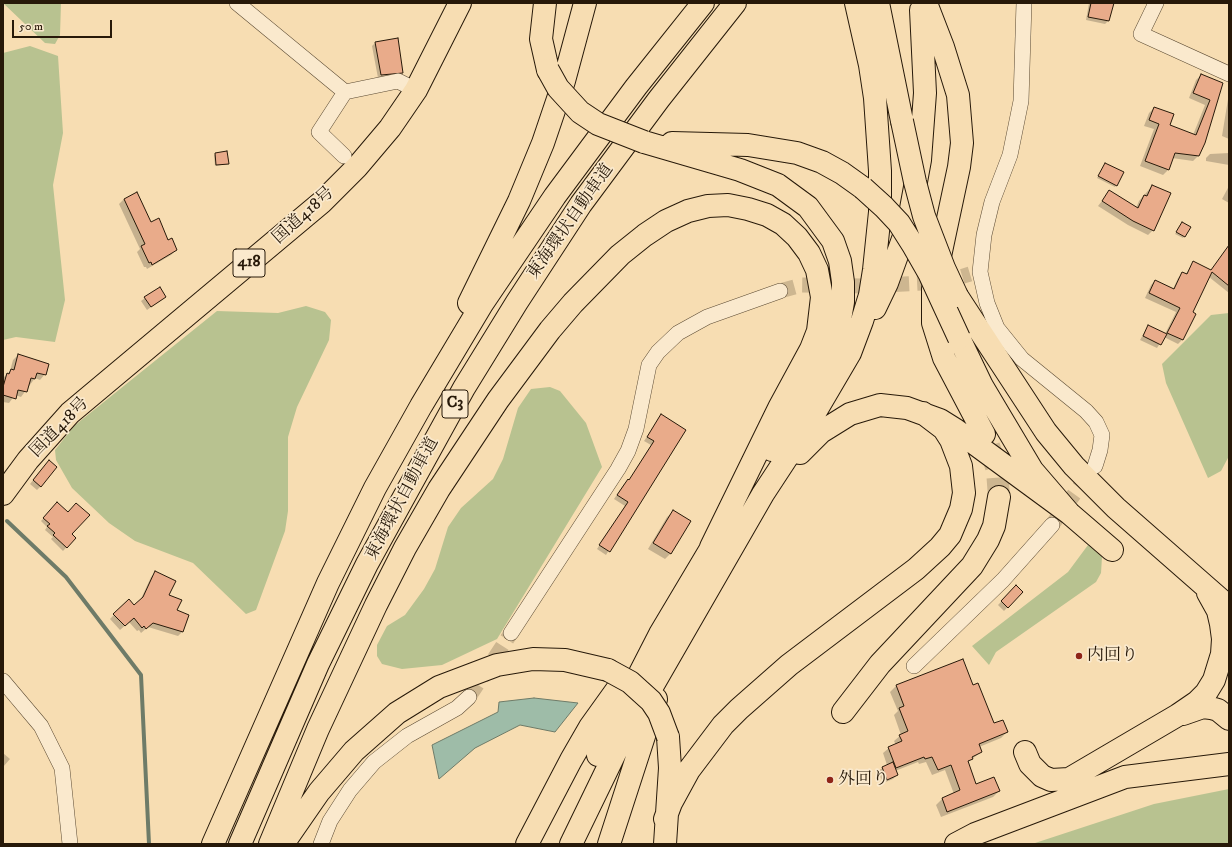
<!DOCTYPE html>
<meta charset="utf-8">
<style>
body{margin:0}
#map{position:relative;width:1232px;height:847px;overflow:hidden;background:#f7ddb2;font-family:"IM FELL DW Pica",serif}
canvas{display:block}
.frame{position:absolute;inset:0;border:4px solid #271909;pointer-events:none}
.scale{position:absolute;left:12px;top:20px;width:100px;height:18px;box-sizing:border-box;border:2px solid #271909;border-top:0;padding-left:5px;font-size:12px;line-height:14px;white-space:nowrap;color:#271909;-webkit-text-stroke:3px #fae9cd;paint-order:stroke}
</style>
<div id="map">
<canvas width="1232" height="847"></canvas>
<div class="frame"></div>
<div class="scale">50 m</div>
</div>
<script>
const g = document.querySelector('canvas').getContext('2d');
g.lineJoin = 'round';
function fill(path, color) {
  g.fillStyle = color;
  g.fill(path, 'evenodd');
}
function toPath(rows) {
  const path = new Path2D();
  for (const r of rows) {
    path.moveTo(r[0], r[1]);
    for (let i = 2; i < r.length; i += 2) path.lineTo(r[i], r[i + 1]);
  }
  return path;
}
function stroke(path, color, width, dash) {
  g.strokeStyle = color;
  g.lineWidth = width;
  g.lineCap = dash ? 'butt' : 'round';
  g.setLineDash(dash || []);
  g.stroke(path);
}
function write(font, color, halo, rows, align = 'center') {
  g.font = font + ' "IM FELL DW Pica","Noto Serif JP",serif';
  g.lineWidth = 3.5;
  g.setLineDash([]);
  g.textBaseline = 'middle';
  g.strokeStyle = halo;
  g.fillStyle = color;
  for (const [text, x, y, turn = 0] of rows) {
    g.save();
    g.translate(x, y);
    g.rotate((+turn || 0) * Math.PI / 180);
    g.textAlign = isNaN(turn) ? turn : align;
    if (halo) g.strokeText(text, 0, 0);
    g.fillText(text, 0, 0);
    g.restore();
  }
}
const green = toPath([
 [3,3,61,3,60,35,55,44,45,43],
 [30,46,58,56,63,133,53,185,65,300,55,342,16,337,3,340,3,53],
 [306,306,325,312,331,320,329,340,297,407,288,437,288,511,285,531,256,610,246,614,193,563,135,541,109,523,72,488,56,460,55,450,74,426,217,311,278,313],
 [1229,313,1229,456,1221,471,1208,478,1166,383,1162,364,1211,315],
 [550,387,560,391,586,423,602,467,497,639,442,665,402,669,382,664,377,656,377,645,387,626,405,615,424,589,435,569,448,527,461,508,493,479,503,459,518,408,531,389],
 [1088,545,1102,557,1101,573,1096,582,996,652,989,665,972,646,1068,572],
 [1229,789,1229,844,1032,844,1154,804]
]);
const water = toPath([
 [534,698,578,703,555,732,520,725,475,748,439,779,432,745,498,712,499,702,534,698]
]);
const shadow = toPath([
 [1089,3,1113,3,1108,21,1105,24,1086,20],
 [376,42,402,72,398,76,378,78,372,46],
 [1201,75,1222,83,1198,156,1193,161,1172,158,1168,170,1163,175,1140,166,1154,129,1144,126,1149,113,1154,108,1169,126,1193,135,1205,105,1189,98,1196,80],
 [1229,93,1229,139,1222,136],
 [1229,153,1229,165,1206,161,1206,158,1210,154],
 [215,154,228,164,215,166,214,155],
 [1104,166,1116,185,1115,187,1097,178],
 [1152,186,1153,230,1148,235,1128,225,1098,206,1109,192,1136,208,1139,201],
 [1229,186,1229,203,1222,199],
 [124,199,176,250,171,255,147,269,146,267,144,267,137,252,140,249,119,204],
 [1181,224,1190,227,1183,238,1175,234],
 [1223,255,1229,259,1229,293,1209,277,1191,312,1195,314,1182,340,1178,344,1164,337,1157,348,1140,340,1148,326,1165,334,1176,312,1145,298,1151,285,1155,281,1173,289,1178,278,1183,273,1185,275,1194,262,1210,271],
 [165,297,147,310,141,301,145,298],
 [18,355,45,374,40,380,35,378,21,397,15,395,9,403,3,402,3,378,10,371,13,360],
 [661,416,684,430,606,555,597,549,625,506,614,499,624,484,629,481,651,445,644,441],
 [45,465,41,486,37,490,30,484],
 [57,504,67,513,71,534,75,538,63,551,51,539,53,537,45,530,47,527,41,521],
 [673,512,671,553,665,559,648,549,667,517],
 [155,573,175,611,183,631,178,636,148,627,141,633,139,630,137,631,129,622,120,630,110,619,128,600,134,606,140,601,151,577],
 [1016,586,1022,592,1004,611,998,605],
 [962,661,972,686,994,724,1007,732,1001,738,979,747,981,752,967,763,976,786,999,791,993,797,941,817,936,805,942,799,954,794,945,770,932,775,926,762,919,764,918,762,895,771,897,775,893,779,883,783,878,771,887,765,883,753,889,748,896,745,894,741,901,735,894,715,898,711,890,692,896,686],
 [3,753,10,759,3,767]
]);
const stream = toPath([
 [7,521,66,577,141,675,149,844]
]);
const building = toPath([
 [1091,3,1114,3,1109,21,1088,17,1091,3],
 [398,38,403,73,381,75,375,42,398,38],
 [1201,74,1223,83,1205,143,1199,156,1175,153,1169,170,1145,161,1159,124,1149,120,1154,107,1174,114,1170,125,1196,135,1210,100,1193,93,1201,74],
 [227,151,229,164,216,165,215,153,227,151],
 [1105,163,1124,172,1117,186,1098,176,1105,163],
 [1152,185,1171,193,1154,231,1133,221,1102,201,1109,190,1138,208,1144,195,1147,196,1152,185],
 [137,192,151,222,159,218,168,240,172,238,177,250,152,265,151,262,149,263,141,246,145,244,124,199,137,192],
 [1182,222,1191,227,1185,237,1176,232,1182,222],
 [1229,245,1229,286,1212,272,1193,312,1196,314,1183,340,1167,333,1180,308,1149,293,1155,280,1174,289,1182,272,1187,274,1193,261,1211,270,1229,245],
 [160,287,166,297,151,307,144,297,160,287],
 [1148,325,1167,334,1161,345,1143,336,1148,325],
 [18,354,49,364,46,375,37,373,35,379,31,378,27,392,18,390,16,399,3,395,3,387,7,373,9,374,11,369,14,370,18,354],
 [661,414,686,430,610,552,599,545,628,502,617,495,628,479,629,480,654,441,647,437,661,414],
 [49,460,57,467,41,487,33,480,49,460],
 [57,502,68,512,76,503,90,515,72,534,76,538,67,548,53,535,55,533,47,526,50,524,43,518,57,502],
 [673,510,691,521,671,554,653,543,673,510],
 [155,571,176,581,169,595,182,600,177,610,189,615,183,632,153,623,146,629,144,626,142,628,134,618,125,626,113,614,129,599,134,605,143,597,155,571],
 [1016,585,1023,592,1008,608,1001,601,1016,585],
 [963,659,973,685,978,683,994,723,1003,720,1008,732,979,744,982,752,972,757,973,759,968,761,976,784,994,777,1000,791,947,812,942,798,960,790,951,765,938,770,932,757,925,759,924,757,896,768,888,747,902,741,899,735,908,731,899,708,904,706,896,685,963,659],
 [893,762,898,775,887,780,882,767,893,762]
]);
const minorTunnel = toPath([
 [780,291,802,285,862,286,944,282,970,274],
 [1052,525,1091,471],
 [469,697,511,633]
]);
const highwayTunnel = toPath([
 [989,446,997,470,999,497]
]);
const minor = toPath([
 [237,3,345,92],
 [1024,3,1021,101,1010,155,992,202,984,235,980,272,987,303,997,328,1022,359,1086,411,1096,422,1102,435,1100,450,1095,466],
 [1156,3,1141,34,1229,74],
 [344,156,319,132,345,92,398,81,416,90],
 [511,633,618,469,628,451,636,429,649,365,658,352,678,333,707,317,780,291],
 [914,666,1003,580,1052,525],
 [3,681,41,726,62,768,70,844],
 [321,844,330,821,350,790,374,762,407,736,457,708,469,697]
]);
const highway = toPath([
 [545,3,541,39,548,70],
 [878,3,902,121],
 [926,3,943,47,958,95,962,143,959,167,933,289,933,323,944,358,984,434],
 [644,142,740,170,778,185,808,207,833,241,840,261,843,282,843,302,839,325,832,347,822,366,772,450],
 [672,143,748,145,797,153,822,162,842,173,863,188],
 [957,296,1046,432,1074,466,1116,508,1229,607],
 [469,303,519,201,543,143,564,81,585,3],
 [875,308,887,283,908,225,920,160,925,93,921,10],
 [959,338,982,386,1032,470,1069,513,1112,550],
 [800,453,821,432,850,414,880,405,907,408,940,420,956,430,1069,513],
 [3,494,28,460,70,413,322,202,357,167,390,128,416,90,460,3],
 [843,712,880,664,972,566,988,540,994,526,999,497],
 [1183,714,1203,707,1211,708,1218,710,1229,719],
 [1025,752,1030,764,1042,776,1051,780,1069,779,1178,715,1197,702,1206,693,1214,680,1222,654,1223,639,1221,624,1218,611,1208,593],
 [598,755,660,634,719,535],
 [665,819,671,803,689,770,723,725,739,709,789,665,916,569,940,547,950,535,961,509,964,493,961,466,951,440,944,429,923,413],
 [213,844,328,583,375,488,421,406,482,304,555,196,636,87,703,3],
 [240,844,318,664,367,564,464,388,517,302,581,204,659,99,735,3],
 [270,844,318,729,376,605,405,548,439,489,498,400,550,330,573,303,620,255,645,235,666,221,688,211,708,206,728,205,748,209,767,215,783,224,797,237,809,253,817,270,822,297,818,331,811,349,779,408,711,547],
 [283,844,319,792,354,751,397,713,439,687,497,665,533,659,565,660,608,670],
 [527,844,571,760,590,727,623,681],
 [571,844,620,743,649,692,763,494,803,433,850,353,862,321,870,295,874,270,880,212,880,171,875,98,870,65,856,3],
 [609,844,656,699],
 [665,844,670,768,668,737],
 [956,844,975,834,1125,777,1229,764]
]);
const highwayBridge = toPath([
 [548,70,558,88,580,112,598,124,644,142],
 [902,121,915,182,924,216,944,268,957,296],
 [863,188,884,207,899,223,913,245,929,273,959,338],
 [608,670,630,682,651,701,659,713,668,737]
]);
const markers = [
 [1079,656,4,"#8f2418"],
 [830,780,4,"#8f2418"]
];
const shields = [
 [249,263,32],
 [455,404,26]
];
const shieldNames = [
 ["418",249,263],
 ["C3",455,404]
];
const streetNames = [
 ["国道418号",304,216,-42],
 ["東海環状自動車道",571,222,-55],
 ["国道418号",60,428,-46],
 ["東海環状自動車道",403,499,-62]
];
const poiNames = [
 ["内回り",1087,656],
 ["外回り",838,780]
];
fill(green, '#b8c290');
fill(water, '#9ebca8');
stroke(water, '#6e7b68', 1);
fill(shadow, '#0003');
stroke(stream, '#6e7b68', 4);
fill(building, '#e9ab8a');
stroke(building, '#271909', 1);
stroke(minorTunnel, '#cdb690', 15, [15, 8]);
stroke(highwayTunnel, '#cdb690', 22, [22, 11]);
stroke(minor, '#5b4a33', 16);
stroke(highway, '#271909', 24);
stroke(minor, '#fae9cd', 15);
stroke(highway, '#f7ddb2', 22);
stroke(highwayBridge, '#271909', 24, []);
stroke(highwayBridge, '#f7ddb2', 22);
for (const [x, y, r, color] of markers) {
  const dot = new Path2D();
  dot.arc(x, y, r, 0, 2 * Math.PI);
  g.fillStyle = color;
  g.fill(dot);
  stroke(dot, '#fae9cd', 1.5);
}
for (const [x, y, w] of shields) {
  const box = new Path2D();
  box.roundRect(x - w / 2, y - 14, w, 28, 3);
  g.fillStyle = '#fae9cd';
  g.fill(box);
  stroke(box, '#271909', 1);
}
write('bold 16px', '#271909', null, shieldNames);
write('17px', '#271909', '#fae9cd', streetNames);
write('17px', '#271909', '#fae9cd', poiNames, 'left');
</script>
